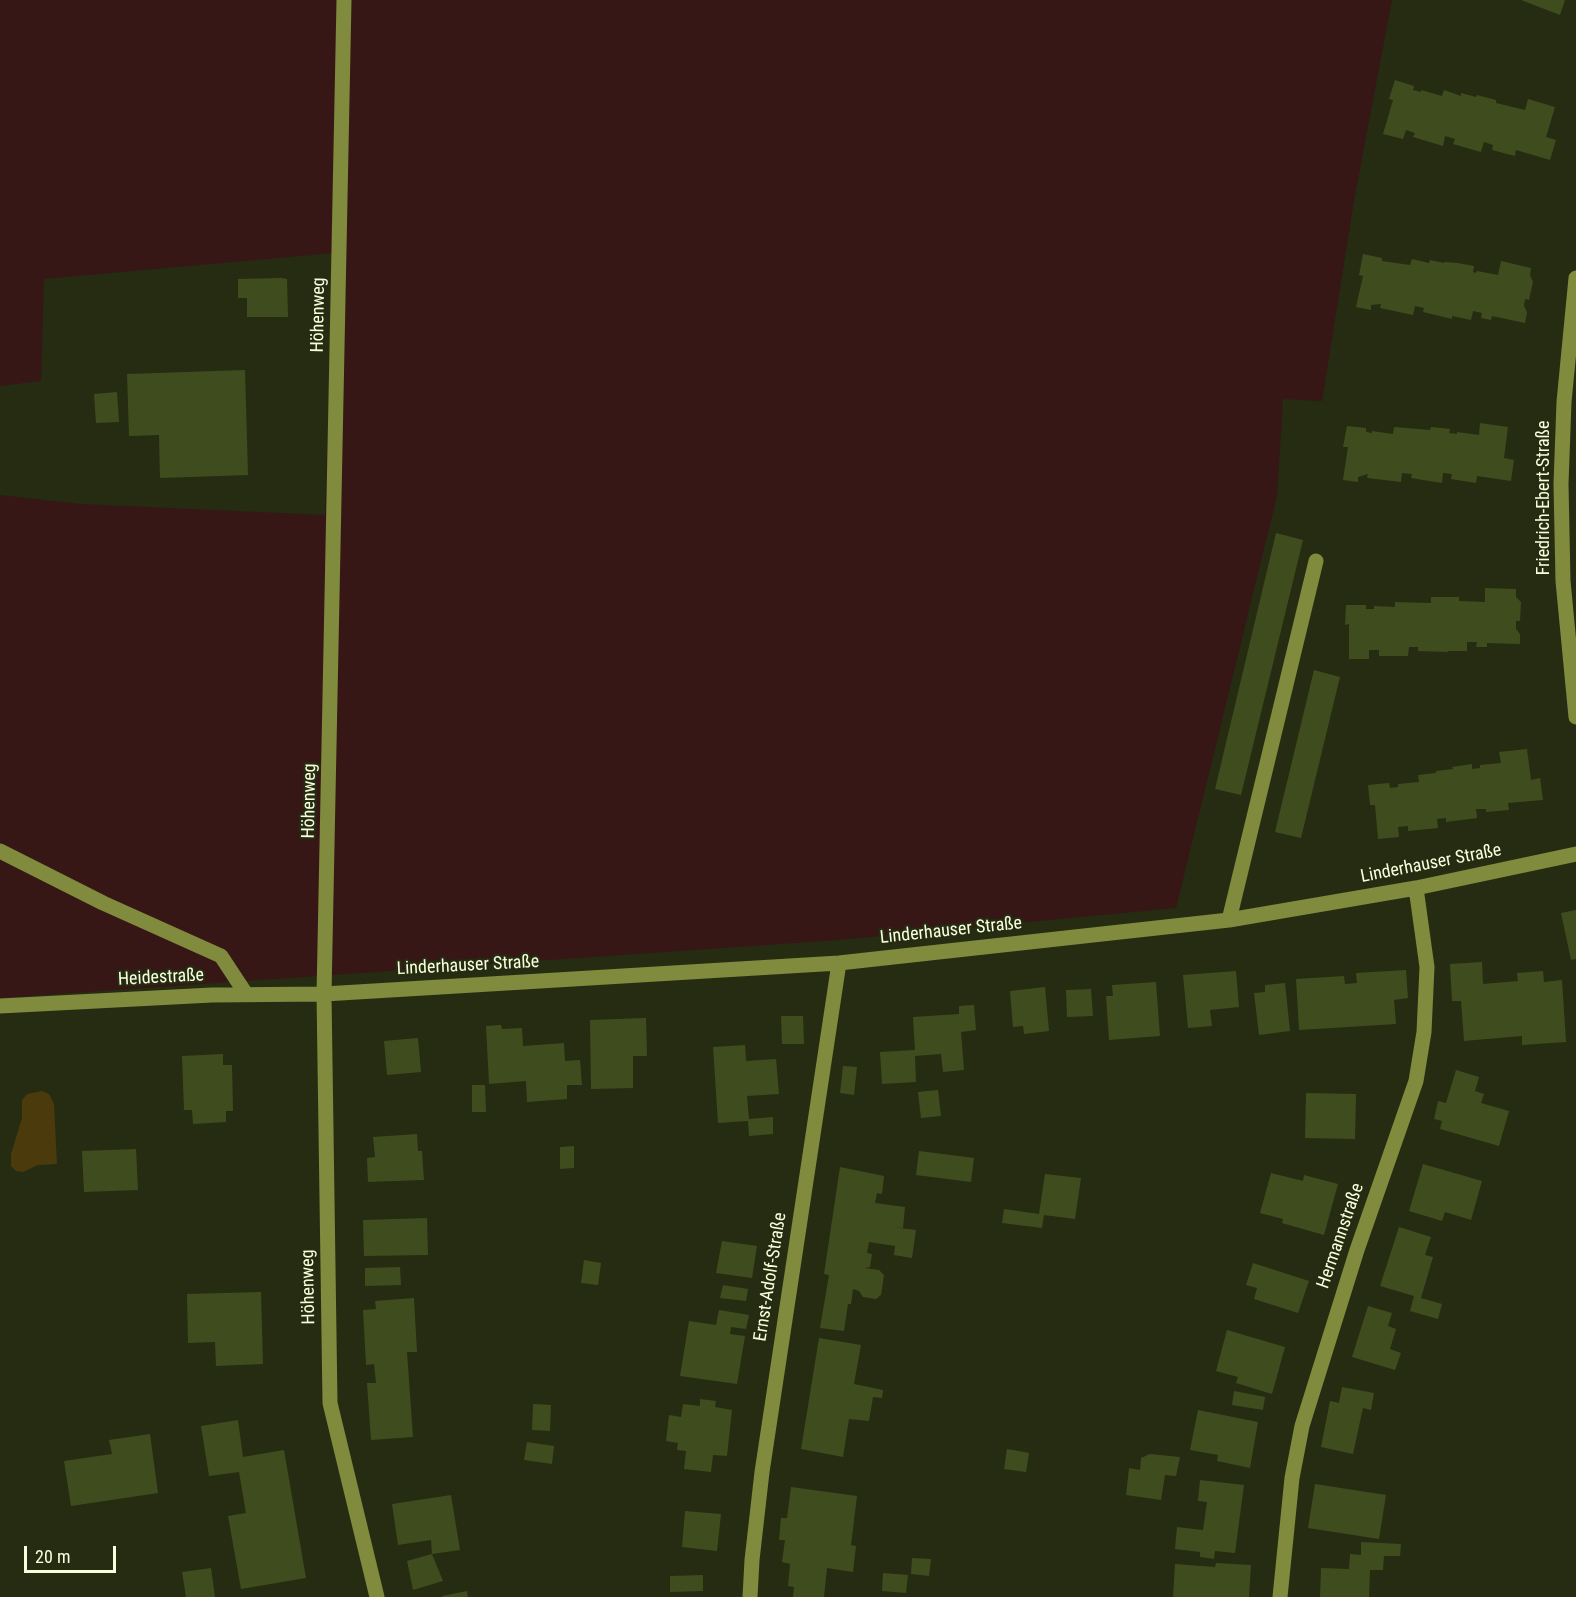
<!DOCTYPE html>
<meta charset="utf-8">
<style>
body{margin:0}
#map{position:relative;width:1576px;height:1597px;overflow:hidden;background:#252c12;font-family:"Roboto Condensed",sans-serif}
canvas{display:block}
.scale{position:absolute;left:24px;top:1546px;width:92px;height:27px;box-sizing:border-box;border:3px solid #f8ffdd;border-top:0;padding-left:8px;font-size:18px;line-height:21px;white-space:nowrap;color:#f8ffdd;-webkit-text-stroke:4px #252c12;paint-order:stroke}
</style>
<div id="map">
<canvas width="1576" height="1597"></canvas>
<div class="scale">20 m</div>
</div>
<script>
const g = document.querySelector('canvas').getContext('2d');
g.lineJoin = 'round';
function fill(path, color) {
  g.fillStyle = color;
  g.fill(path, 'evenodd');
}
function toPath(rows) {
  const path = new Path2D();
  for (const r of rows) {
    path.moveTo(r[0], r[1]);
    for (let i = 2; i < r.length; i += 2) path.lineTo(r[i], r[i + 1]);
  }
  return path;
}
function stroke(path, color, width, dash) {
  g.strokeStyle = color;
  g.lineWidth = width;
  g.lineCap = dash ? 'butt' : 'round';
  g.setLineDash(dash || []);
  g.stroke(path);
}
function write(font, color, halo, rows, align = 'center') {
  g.font = font + ' "Roboto Condensed",sans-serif';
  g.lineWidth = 4.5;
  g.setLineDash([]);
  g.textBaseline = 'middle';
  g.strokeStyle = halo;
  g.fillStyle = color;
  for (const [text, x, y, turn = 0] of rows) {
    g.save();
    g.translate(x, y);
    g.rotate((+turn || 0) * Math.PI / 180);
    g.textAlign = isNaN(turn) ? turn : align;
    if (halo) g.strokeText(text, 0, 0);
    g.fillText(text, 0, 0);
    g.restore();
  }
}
const green = toPath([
 [0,0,1392,0,1354,201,1322,401,1283,399,1277,496,1176,908,839,940,0,998,0,495,80,504,325,515,334,253,44,279,41,381,0,386]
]);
const water = toPath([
 [42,1091,49,1094,54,1104,57,1164,38,1165,23,1172,16,1171,11,1166,11,1154,22,1118,22,1100,27,1094]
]);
const building = toPath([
 [1521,0,1565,0,1560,15],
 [1395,80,1414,86,1413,90,1421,92,1421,90,1442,96,1444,90,1461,96,1461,93,1476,97,1477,95,1496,100,1496,103,1525,110,1528,99,1555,107,1546,137,1556,140,1550,160,1516,150,1515,156,1492,150,1493,145,1484,142,1481,152,1453,144,1455,139,1445,136,1443,146,1413,137,1415,133,1406,130,1403,139,1383,134,1393,100,1389,99],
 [1363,254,1382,258,1382,261,1410,265,1412,259,1429,263,1430,260,1444,263,1444,262,1458,263,1474,266,1473,272,1476,273,1477,271,1498,275,1501,261,1531,268,1530,275,1533,282,1529,300,1525,299,1524,306,1527,312,1525,323,1492,316,1491,320,1481,318,1482,313,1473,311,1471,320,1452,316,1452,319,1423,312,1424,308,1415,306,1413,315,1380,308,1381,304,1371,305,1371,310,1356,307,1363,276,1359,275],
 [281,278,287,279,288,317,247,317,247,298,238,298,238,279],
 [245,370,248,475,160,478,159,435,129,436,127,374],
 [117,392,119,422,96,423,94,394],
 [1480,423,1508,427,1504,458,1514,460,1511,481,1477,476,1476,483,1451,479,1452,474,1443,473,1442,483,1411,478,1412,474,1402,473,1401,482,1367,478,1368,474,1358,477,1358,482,1343,480,1348,447,1343,447,1347,426,1366,428,1366,432,1372,433,1372,431,1393,434,1394,427,1430,430,1431,427,1450,429,1449,433,1457,434,1457,432,1479,435],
 [1276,533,1303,540,1241,795,1215,789],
 [1485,588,1516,589,1516,597,1521,602,1520,621,1516,621,1516,629,1520,634,1520,644,1487,643,1487,647,1476,647,1477,642,1467,642,1467,651,1448,651,1448,652,1418,651,1418,647,1409,647,1408,656,1379,656,1379,650,1369,650,1369,659,1349,659,1349,624,1345,625,1346,605,1366,605,1366,609,1374,609,1374,606,1395,607,1395,602,1431,603,1431,597,1459,597,1459,601,1485,602],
 [1314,670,1340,677,1301,838,1275,832],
 [1527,749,1531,780,1540,778,1543,800,1508,803,1509,810,1486,812,1486,809,1476,809,1477,818,1446,822,1446,818,1437,819,1438,828,1408,831,1408,826,1398,827,1399,837,1378,839,1375,805,1370,805,1368,785,1389,783,1390,788,1398,787,1398,784,1419,782,1418,775,1436,773,1436,771,1453,769,1452,767,1472,764,1472,769,1480,768,1480,765,1501,763,1499,752],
 [1576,910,1576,959,1571,960,1561,913],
 [1482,962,1483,984,1518,981,1517,973,1543,971,1544,982,1562,980,1566,1042,1522,1045,1522,1036,1464,1041,1461,1001,1452,1001,1450,964],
 [1406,970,1408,998,1394,1000,1396,1024,1299,1030,1296,979,1344,976,1345,984,1357,983,1356,973],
 [1236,971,1239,1007,1210,1010,1212,1026,1188,1028,1183,975],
 [1156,982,1160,1036,1109,1040,1106,996,1113,996,1112,985],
 [1285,983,1290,1031,1259,1035,1254,993,1265,992,1265,985],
 [1045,987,1049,1031,1024,1034,1023,1026,1013,1027,1010,991],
 [1091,989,1093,1016,1067,1017,1066,990],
 [974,1005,976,1030,961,1032,964,1070,943,1072,941,1054,915,1056,916,1082,882,1084,880,1052,915,1050,913,1017,959,1014,959,1006],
 [781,1016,803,1016,804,1044,782,1044],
 [646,1018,647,1056,633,1056,633,1088,591,1089,590,1020],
 [501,1025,502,1029,522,1028,523,1046,564,1043,565,1061,580,1060,582,1085,567,1085,567,1099,527,1102,526,1081,489,1084,486,1026],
 [418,1038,421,1072,387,1075,384,1041],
 [745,1045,746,1061,776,1059,779,1094,747,1096,749,1119,773,1117,773,1134,749,1136,748,1121,718,1123,713,1047],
 [223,1054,223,1065,232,1065,233,1111,226,1111,226,1122,193,1124,192,1110,184,1110,182,1056],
 [843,1066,857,1067,854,1095,840,1093],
 [1456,1070,1479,1077,1475,1091,1484,1094,1481,1103,1509,1111,1499,1146,1440,1129,1442,1121,1434,1119,1438,1101,1446,1103],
 [472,1085,485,1085,486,1112,472,1112],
 [938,1090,941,1116,921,1118,918,1092],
 [1306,1093,1356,1094,1355,1139,1305,1138],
 [417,1134,418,1151,422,1151,424,1180,368,1182,367,1158,375,1157,373,1137],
 [574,1146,574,1168,560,1169,560,1147],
 [136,1149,138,1190,84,1192,82,1151],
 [919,1151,974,1158,971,1182,916,1175],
 [1423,1164,1482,1181,1471,1220,1445,1212,1442,1221,1409,1211],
 [840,1167,884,1176,882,1194,877,1193,875,1203,905,1207,903,1228,891,1227,916,1230,912,1258,894,1255,895,1246,869,1242,867,1253,872,1254,870,1267,865,1268,879,1270,884,1275,881,1295,876,1299,863,1297,859,1291,853,1289,851,1304,848,1304,844,1331,820,1328,829,1275,824,1274],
 [1271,1173,1303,1181,1304,1175,1338,1184,1324,1235,1282,1223,1283,1219,1260,1213],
 [1045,1174,1081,1178,1075,1219,1044,1215,1042,1228,1002,1223,1004,1209,1039,1214],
 [427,1218,428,1255,364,1256,363,1220],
 [1399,1227,1431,1237,1425,1255,1433,1257,1421,1298,1442,1304,1438,1319,1410,1311,1414,1296,1380,1286],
 [722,1241,757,1246,752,1278,716,1273],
 [584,1260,601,1263,598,1285,581,1283],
 [1253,1263,1309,1281,1298,1313,1254,1299,1257,1288,1246,1285],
 [400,1267,401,1285,365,1286,365,1268],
 [723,1285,748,1289,746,1301,720,1298],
 [261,1292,263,1364,216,1366,215,1342,188,1343,187,1294],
 [414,1298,417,1352,407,1352,413,1437,371,1440,367,1383,376,1383,374,1364,366,1365,363,1310,376,1309,375,1301],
 [1368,1306,1392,1313,1388,1326,1396,1329,1390,1349,1401,1353,1395,1370,1352,1357],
 [719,1310,749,1315,746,1329,731,1327,730,1334,745,1336,737,1384,680,1376,689,1321,716,1325],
 [1227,1330,1285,1347,1272,1394,1236,1383,1238,1377,1216,1371],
 [819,1338,861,1345,854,1384,883,1390,882,1398,873,1397,869,1421,849,1419,843,1457,801,1449],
 [1342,1387,1374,1393,1371,1410,1363,1408,1353,1454,1321,1447,1330,1401,1339,1403],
 [1234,1391,1265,1397,1263,1410,1232,1405],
 [700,1399,716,1401,715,1407,732,1410,727,1456,713,1455,711,1472,684,1469,686,1451,677,1450,678,1443,666,1441,669,1415,681,1417,683,1404,700,1406],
 [533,1404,551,1405,550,1431,532,1430],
 [1198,1410,1258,1422,1250,1468,1217,1461,1218,1455,1190,1450],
 [238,1420,243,1457,284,1450,306,1578,241,1589,228,1516,246,1513,239,1472,209,1476,201,1426],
 [150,1434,158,1493,71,1506,64,1461,112,1454,109,1440],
 [527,1442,554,1446,552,1464,524,1460],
 [1007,1449,1029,1453,1026,1472,1004,1469],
 [1150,1454,1180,1457,1176,1476,1165,1475,1161,1500,1126,1495,1129,1468,1140,1470,1141,1458],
 [1200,1480,1244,1485,1235,1553,1215,1551,1214,1559,1200,1557,1200,1552,1175,1549,1177,1527,1203,1530,1207,1502,1198,1501],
 [1315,1484,1386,1495,1379,1539,1308,1528],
 [791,1487,857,1496,851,1545,856,1546,853,1572,827,1568,824,1597,793,1597,794,1587,788,1586,790,1564,782,1562,785,1540,779,1540,781,1518,787,1518],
 [451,1495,460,1550,432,1554,431,1540,398,1545,392,1504],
 [685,1511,721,1514,717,1551,682,1547],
 [1361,1542,1401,1544,1400,1556,1384,1556,1383,1570,1370,1570,1369,1597,1320,1597,1321,1568,1349,1569,1350,1554,1361,1555],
 [432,1554,443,1581,413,1590,407,1561],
 [912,1558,931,1559,929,1576,911,1574],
 [1216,1563,1251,1565,1249,1597,1173,1597,1175,1564,1215,1567],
 [211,1568,215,1597,186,1597,182,1572],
 [883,1573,908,1575,906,1593,882,1591],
 [703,1575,703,1591,670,1592,670,1576],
 [467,1591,468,1597,442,1597,442,1596]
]);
const minor = toPath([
 [344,0,324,994,330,1403,377,1597],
 [1576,278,1564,402,1561,484,1563,581,1576,717],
 [0,851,103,903,221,956,246,994],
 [1229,920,1316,561],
 [0,1006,212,995,324,994,839,963,1229,920,1416,888,1576,854],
 [750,1597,752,1560,762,1472,839,963],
 [1280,1597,1292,1478,1302,1426,1357,1250,1416,1081,1424,1032,1427,967,1416,888]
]);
const streetNames = [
 ["Höhenweg",319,315,-89],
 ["Friedrich-Ebert-Straße",1544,498,-90],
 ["Höhenweg",310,801,-89],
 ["Linderhauser Straße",1431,864,-11],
 ["Linderhauser Straße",951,931,-6],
 ["Linderhauser Straße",468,966,-3],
 ["Heidestraße",161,978,-3],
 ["Hermannstraße",1341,1236,-71],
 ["Ernst-Adolf-Straße",771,1277,-81],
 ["Höhenweg",309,1287,-91]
];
fill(green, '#361715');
fill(water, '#4b3a0c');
fill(building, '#3f4d1e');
stroke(minor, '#808b3d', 15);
write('18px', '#f8ffdd', '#252c12', streetNames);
</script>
